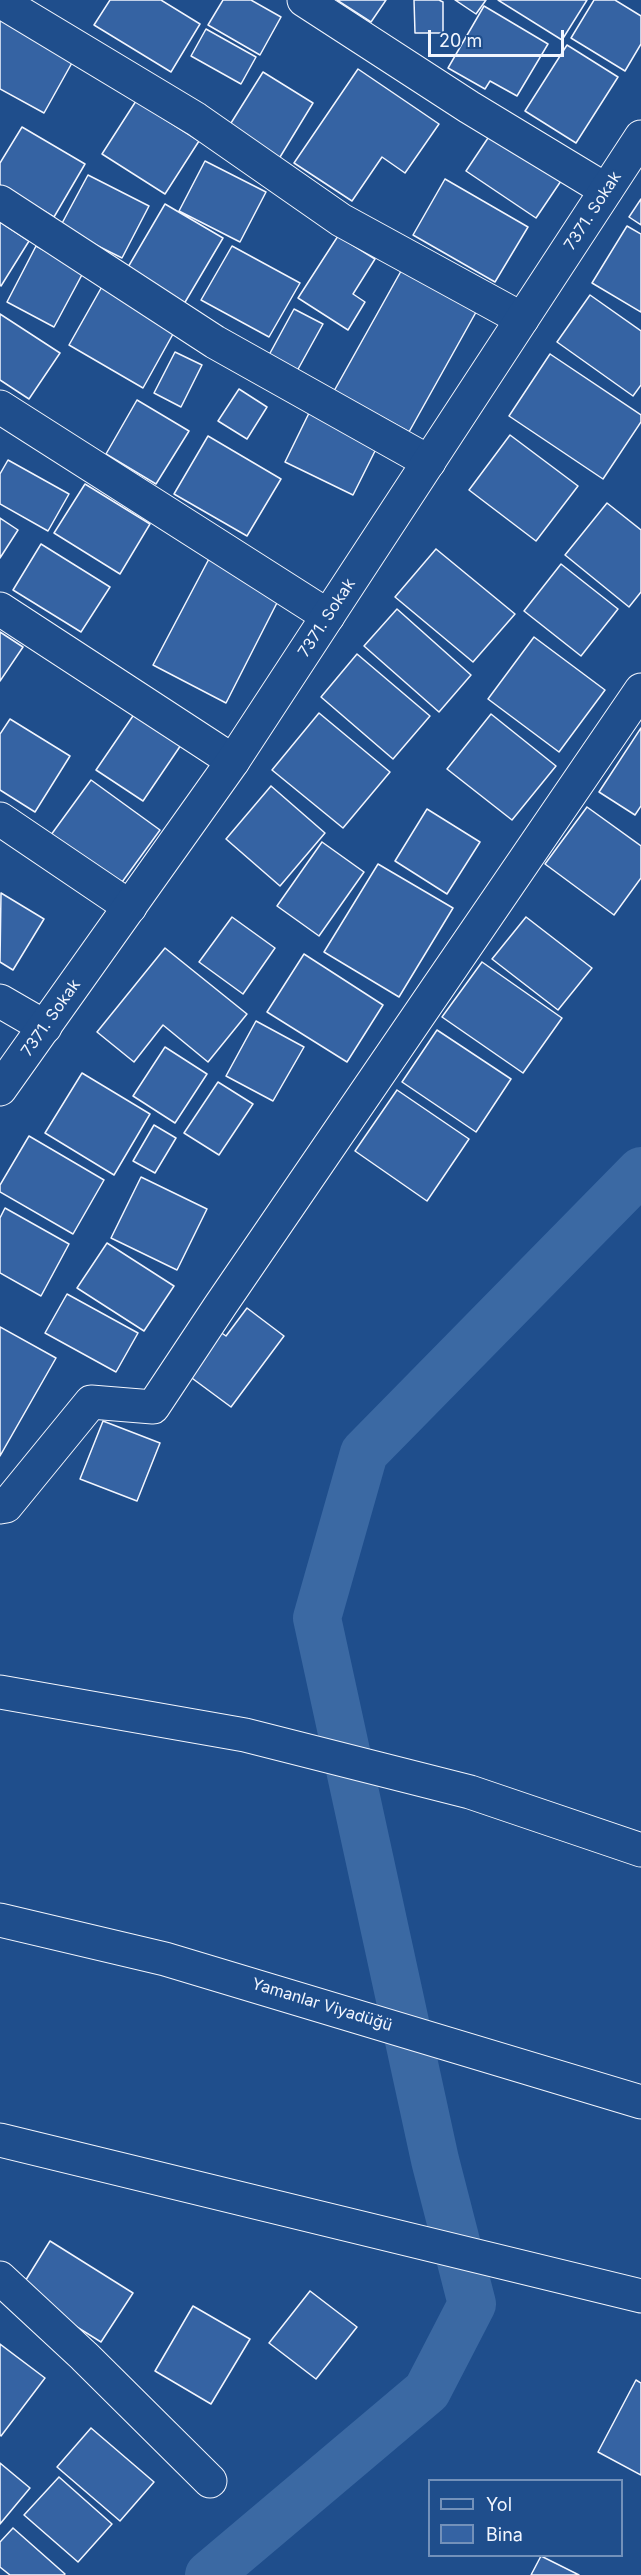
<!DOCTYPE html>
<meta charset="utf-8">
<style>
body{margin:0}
#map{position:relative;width:641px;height:2575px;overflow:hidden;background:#1f4e8c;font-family:Inter,sans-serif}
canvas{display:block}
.legend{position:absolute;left:428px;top:2479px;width:195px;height:78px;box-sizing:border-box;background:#1f4e8c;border:2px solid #7391ba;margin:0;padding:8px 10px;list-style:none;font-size:18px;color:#f2f6ff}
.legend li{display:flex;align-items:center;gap:12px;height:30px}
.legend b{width:30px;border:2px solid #7391ba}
.scale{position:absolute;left:428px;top:30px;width:136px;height:27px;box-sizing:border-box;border:3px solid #f2f6ff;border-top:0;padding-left:8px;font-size:18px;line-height:21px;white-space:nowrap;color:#f2f6ff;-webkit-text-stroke:4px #1f4e8c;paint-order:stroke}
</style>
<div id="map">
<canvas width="641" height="2575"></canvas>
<ul class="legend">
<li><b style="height:8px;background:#1f4e8c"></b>Yol</li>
<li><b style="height:16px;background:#3563a3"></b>Bina</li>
</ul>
<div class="scale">20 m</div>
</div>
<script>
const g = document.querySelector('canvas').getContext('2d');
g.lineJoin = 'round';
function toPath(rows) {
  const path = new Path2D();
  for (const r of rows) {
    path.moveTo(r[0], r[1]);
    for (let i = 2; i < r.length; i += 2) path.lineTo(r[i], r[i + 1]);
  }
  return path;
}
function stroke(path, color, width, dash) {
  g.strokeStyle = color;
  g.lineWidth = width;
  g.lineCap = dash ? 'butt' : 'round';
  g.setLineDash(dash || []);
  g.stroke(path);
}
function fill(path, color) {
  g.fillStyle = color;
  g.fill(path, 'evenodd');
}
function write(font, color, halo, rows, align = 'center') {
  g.font = font + ' Inter,sans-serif';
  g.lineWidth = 4.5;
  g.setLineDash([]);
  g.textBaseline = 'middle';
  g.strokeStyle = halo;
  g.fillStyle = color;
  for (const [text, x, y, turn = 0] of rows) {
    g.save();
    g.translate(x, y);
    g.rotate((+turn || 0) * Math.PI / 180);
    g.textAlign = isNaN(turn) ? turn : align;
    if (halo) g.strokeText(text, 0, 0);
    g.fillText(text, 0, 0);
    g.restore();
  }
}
const canal = toPath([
 [209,2575,427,2391,472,2304,435,2160,317,1618,364,1453,641,1171]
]);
const building = toPath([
 [110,0,161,0,200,24,171,72,94,25,110,0],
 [223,0,251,0,281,17,260,55,208,25,223,0],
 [337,0,386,0,371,22,337,0],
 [414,0,439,0,443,2,443,33,415,33,414,0],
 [455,0,486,0,476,14,455,0],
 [498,0,587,0,562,40,498,0],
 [594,0,615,0,641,16,641,44,625,71,571,38,594,0],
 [484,6,548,44,517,96,490,81,485,89,448,68,484,6],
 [0,20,73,61,44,113,0,89,0,20],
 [206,29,256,57,241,84,191,56,206,29],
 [567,45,618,77,576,143,525,111,567,45],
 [358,69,439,124,405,173,382,157,352,201,294,163,358,69],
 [263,72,313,103,277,162,226,131,263,72],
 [136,101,199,141,165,194,102,154,136,101],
 [22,127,85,164,54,217,0,185,0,163,22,127],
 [494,129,565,175,536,218,466,171,494,129],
 [205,161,266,192,240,242,179,211,205,161],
 [88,175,149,206,122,258,60,227,88,175],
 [445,179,528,227,495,282,413,235,445,179],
 [641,199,641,225,629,217,641,199],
 [165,204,223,238,181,309,124,274,165,204],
 [0,222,29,241,1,286,0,285,0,222],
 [627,226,641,234,641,312,592,283,627,226],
 [338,236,375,259,353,294,365,302,348,330,298,298,338,236],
 [36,246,84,271,54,327,7,302,36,246],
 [232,246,300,283,269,337,201,300,232,246],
 [405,264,480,305,409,432,334,391,405,264],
 [104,283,178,325,143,388,69,345,104,283],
 [590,295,641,331,641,385,633,396,557,342,590,295],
 [294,309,323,324,297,371,269,355,294,309],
 [0,314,60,353,29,399,0,380,0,314],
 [175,352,202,365,181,407,154,393,175,352],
 [550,354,641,415,641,422,603,479,509,416,550,354],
 [239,389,267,407,247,439,218,421,239,389],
 [137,400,189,431,156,484,106,454,137,400],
 [312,407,380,441,353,495,285,462,312,407],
 [510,435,578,486,536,541,469,490,510,435],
 [208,436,281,479,247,536,174,494,208,436],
 [8,460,69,494,48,531,0,504,0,474,8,460],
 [85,484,150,524,120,574,54,533,85,484],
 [607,503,641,530,641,592,629,607,565,555,607,503],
 [0,518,18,530,0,558,0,518],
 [41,544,110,587,81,632,13,590,41,544],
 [436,549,515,614,473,662,395,597,436,549],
 [211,555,283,591,226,703,153,665,211,555],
 [561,564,618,609,581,656,524,611,561,564],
 [397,609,471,675,439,712,364,646,397,609],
 [0,632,23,647,0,681,0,632],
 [534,637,605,690,559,752,488,699,534,637],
 [357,654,430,716,393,759,321,697,357,654],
 [137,710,183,742,143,801,96,770,137,710],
 [319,713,390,772,343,828,272,770,319,713],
 [491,714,556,766,512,820,447,769,491,714],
 [10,719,70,756,35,812,0,790,0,734,10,719],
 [641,728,641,806,635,815,599,792,641,728],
 [91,780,160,830,117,889,48,839,91,780],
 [271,786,325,833,280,886,226,839,271,786],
 [587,807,641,846,641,878,614,915,545,864,587,807],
 [427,809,480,842,447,894,395,861,427,809],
 [322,842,364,872,319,936,277,906,322,842],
 [378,864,453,908,399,997,324,952,378,864],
 [1,893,44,919,13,970,0,962,1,893],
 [232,917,275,948,243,994,199,962,232,917],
 [526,917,592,968,558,1010,492,959,526,917],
 [165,948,247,1014,208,1062,163,1025,134,1062,97,1032,165,948],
 [304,954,383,1005,347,1062,267,1012,304,954],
 [482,962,562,1018,523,1073,442,1017,482,962],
 [256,1021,304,1047,273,1101,226,1076,256,1021],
 [437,1030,511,1079,476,1132,402,1082,437,1030],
 [165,1047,207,1074,175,1123,133,1096,165,1047],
 [82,1073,150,1114,114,1175,45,1133,82,1073],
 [218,1082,253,1104,219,1155,184,1133,218,1082],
 [397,1090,469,1139,427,1201,355,1151,397,1090],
 [154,1125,176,1138,155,1173,133,1161,154,1125],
 [29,1136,104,1180,73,1234,0,1192,0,1185,29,1136],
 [141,1177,207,1209,177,1270,111,1238,141,1177],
 [5,1208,69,1244,41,1296,0,1273,0,1218,5,1208],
 [107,1243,174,1286,144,1331,77,1288,107,1243],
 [67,1294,138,1333,116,1372,45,1333,67,1294],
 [247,1308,284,1336,231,1407,181,1370,213,1327,226,1336,247,1308],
 [0,1327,56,1358,0,1456,0,1327],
 [103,1421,160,1443,137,1501,80,1479,103,1421],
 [50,2241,133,2293,101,2342,19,2291,50,2241],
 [310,2291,357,2327,316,2379,269,2343,310,2291],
 [193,2306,250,2339,211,2404,155,2371,193,2306],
 [0,2344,45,2378,1,2436,0,2435,0,2344],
 [636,2380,641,2383,641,2475,598,2452,636,2380],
 [91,2428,154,2482,120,2521,57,2467,91,2428],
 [0,2463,30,2488,0,2524,0,2463],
 [59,2477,112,2524,78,2562,24,2515,59,2477],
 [13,2528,65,2574,64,2575,10,2575,0,2567,0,2542,13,2528],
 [541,2556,579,2575,531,2575,541,2556]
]);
const street = toPath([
 [304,0,469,107,606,190],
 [0,1,196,119,341,220,522,319],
 [0,202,215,342,429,462],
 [0,407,328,616],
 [0,609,233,761],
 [0,819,130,907],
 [0,1001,45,1027],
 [0,1507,6,1506,91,1402,153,1407,220,1306,641,690],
 [0,2278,84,2356,210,2481]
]);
const secondary = toPath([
 [0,1089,233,761,641,137],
 [0,2140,641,2296]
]);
const highway = toPath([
 [0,1692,245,1735,470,1792,641,1850],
 [0,1920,165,1959,641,2102]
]);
const streetNames = [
 ["7371. Sokak",593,211,-57],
 ["7371. Sokak",327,618,-57],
 ["7371. Sokak",51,1018,-55],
 ["Yamanlar Viyadüğü",322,2005,17]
];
stroke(canal, '#3b69a3', 48);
fill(building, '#3563a3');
stroke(building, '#f2f6ff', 1.5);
stroke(street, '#f2f6ff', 35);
stroke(secondary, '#f2f6ff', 35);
stroke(highway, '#f2f6ff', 35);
stroke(street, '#1f4e8c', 33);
stroke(secondary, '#1f4e8c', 33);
stroke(highway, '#1f4e8c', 33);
write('16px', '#f2f6ff', '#1f4e8c', streetNames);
</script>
